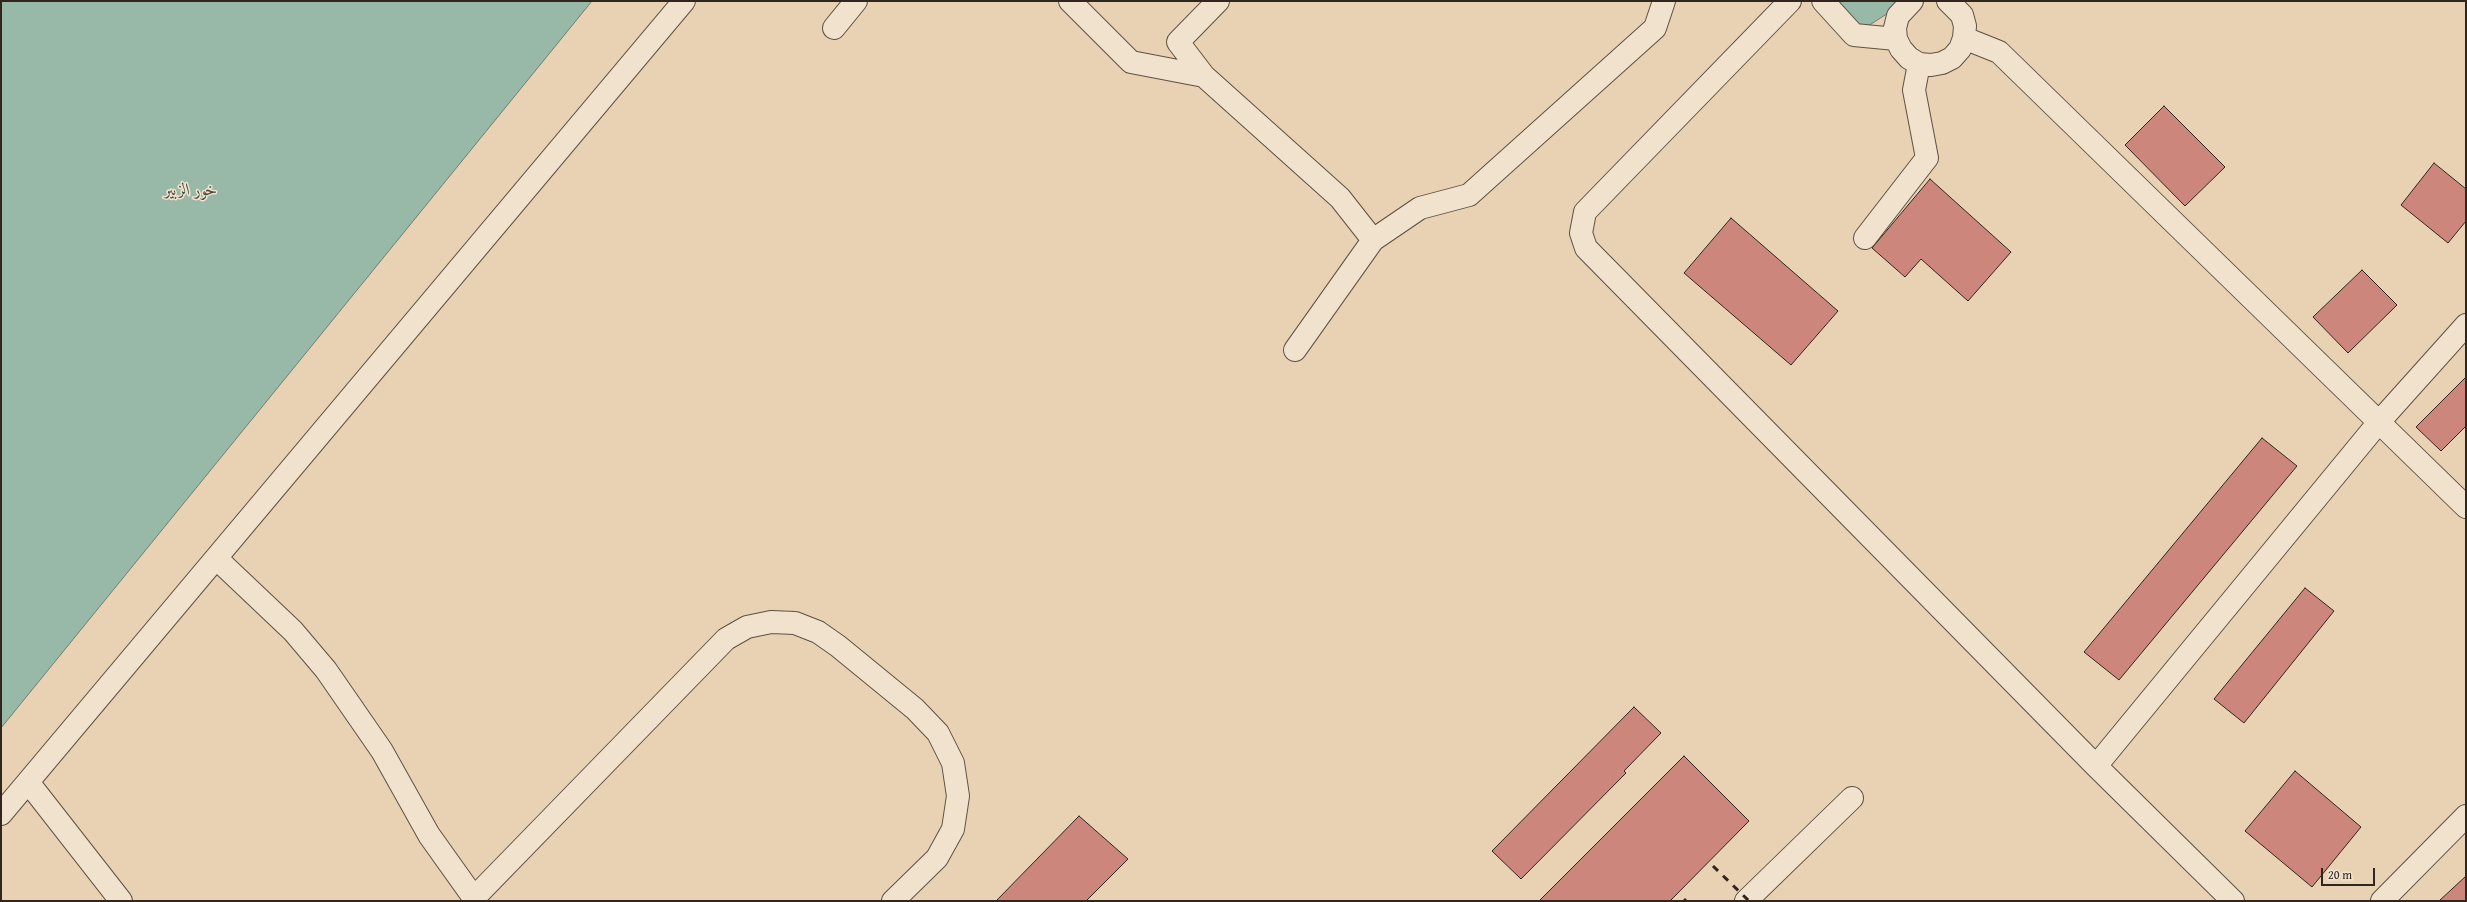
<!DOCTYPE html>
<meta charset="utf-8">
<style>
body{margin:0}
#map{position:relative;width:2467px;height:902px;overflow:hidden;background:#e9d2b3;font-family:"Gentium Book Plus",serif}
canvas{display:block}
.frame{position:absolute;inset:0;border:2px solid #30261e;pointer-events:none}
.scale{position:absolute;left:2321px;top:868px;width:54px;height:18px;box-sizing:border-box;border:2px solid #30261e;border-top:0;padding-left:5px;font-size:12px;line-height:14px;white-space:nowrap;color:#30261e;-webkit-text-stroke:3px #f1e2ce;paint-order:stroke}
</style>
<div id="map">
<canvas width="2467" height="902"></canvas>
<div class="frame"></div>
<div class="scale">20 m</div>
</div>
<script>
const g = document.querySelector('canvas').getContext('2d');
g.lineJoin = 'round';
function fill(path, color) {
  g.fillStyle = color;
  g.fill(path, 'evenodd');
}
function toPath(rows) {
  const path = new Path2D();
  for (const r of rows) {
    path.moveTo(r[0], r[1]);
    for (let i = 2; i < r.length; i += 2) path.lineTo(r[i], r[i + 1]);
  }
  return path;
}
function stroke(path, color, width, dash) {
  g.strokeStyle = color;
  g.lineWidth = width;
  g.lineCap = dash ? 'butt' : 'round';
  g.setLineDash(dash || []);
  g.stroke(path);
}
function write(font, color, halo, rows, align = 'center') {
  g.font = font + ' "Gentium Book Plus",Amiri,serif';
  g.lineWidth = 3;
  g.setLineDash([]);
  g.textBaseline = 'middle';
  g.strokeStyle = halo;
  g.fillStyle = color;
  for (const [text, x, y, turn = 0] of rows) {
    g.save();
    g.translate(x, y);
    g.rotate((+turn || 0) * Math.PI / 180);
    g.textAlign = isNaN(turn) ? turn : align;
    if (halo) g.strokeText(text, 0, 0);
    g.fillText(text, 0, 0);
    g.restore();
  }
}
const water = toPath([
 [1,1,592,1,1,728,1,1],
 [1821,1,1907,1,1854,35,1821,1]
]);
const building = toPath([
 [2164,106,2225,167,2185,206,2125,145,2164,106],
 [2434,163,2466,189,2466,221,2448,243,2401,205,2434,163],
 [1930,179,2011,252,1968,301,1921,259,1905,277,1872,248,1930,179],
 [1731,218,1838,311,1791,365,1684,273,1731,218],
 [2362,270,2397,305,2348,353,2313,317,2362,270],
 [2466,377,2466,426,2441,451,2416,427,2466,377],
 [2262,438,2297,466,2119,680,2084,652,2262,438],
 [2305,588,2334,611,2244,723,2214,699,2305,588],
 [1634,707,1661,733,1624,771,1626,773,1521,879,1492,851,1634,707],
 [1684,756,1749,821,1670,901,1539,901,1684,756],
 [2295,771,2361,827,2312,887,2245,831,2295,771],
 [1079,816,1128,859,1086,901,996,901,1079,816],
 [2466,876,2466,901,2439,901,2466,876]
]);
const minor = toPath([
 [1070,1,1131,62,1204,76,1340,198,1373,240,1295,350],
 [1790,1,1585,212,1581,233,1586,248,2096,766,2233,901],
 [1823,1,1854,35,1896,39],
 [1912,1,1898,16,1895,28,1896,39,1901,49,1909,58,1919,64,1931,65,1942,63,1952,58,1960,49,1964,38,1965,26,1962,15,1948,1],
 [834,28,856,1],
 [1964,38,1999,52,2466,507],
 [1204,76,1178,42,1218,1],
 [1865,238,1927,158,1914,90,1919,64],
 [1373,240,1420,208,1469,195,1655,28,1664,1],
 [216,558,293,631,326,670,382,751,429,835,476,901],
 [2096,766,2379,422,2466,325],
 [28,782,121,901],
 [1,814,684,1],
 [473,899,726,639,747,627,771,622,795,623,818,632,838,646,915,709,938,733,953,763,958,796,953,829,937,858,893,901],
 [1746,901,1852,798],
 [2382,901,2466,816]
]);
const rail = toPath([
 [1713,866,1749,901],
 [1684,899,1686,901]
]);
const waterNames = [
 ["خور الزبير",191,191]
];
fill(water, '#98b8a8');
stroke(water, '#6e7e71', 1);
fill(building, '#cc867c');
stroke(building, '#30261e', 1);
stroke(minor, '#5e5143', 24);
stroke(minor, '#f1e2ce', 22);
stroke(rail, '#30261e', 3, [7, 7]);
write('italic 17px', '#4a4a40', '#f1e2ce', waterNames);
</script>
